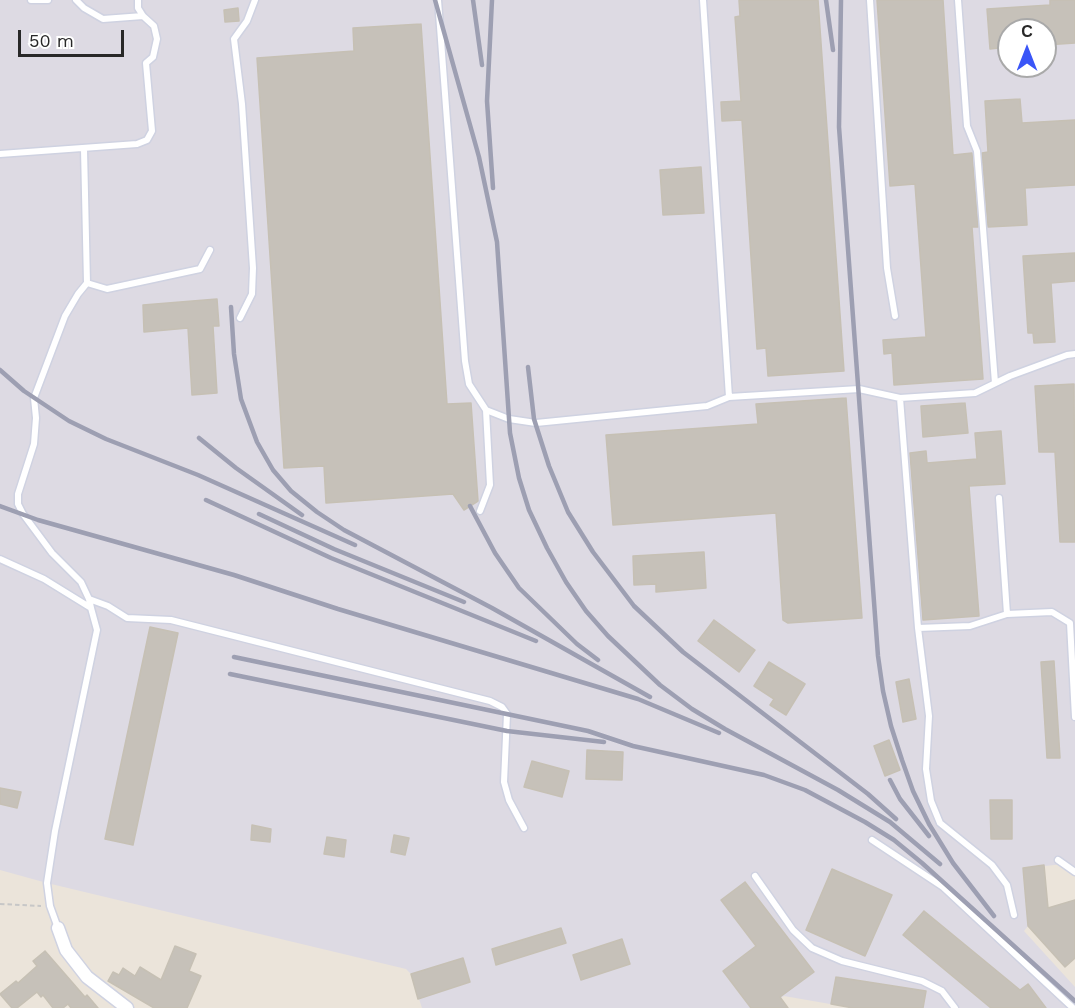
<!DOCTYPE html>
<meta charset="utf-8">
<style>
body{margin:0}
#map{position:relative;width:1075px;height:1008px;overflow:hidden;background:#ebe4da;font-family:"Work Sans",sans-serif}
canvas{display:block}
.north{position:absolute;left:997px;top:18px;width:60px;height:60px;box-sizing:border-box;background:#fff;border:2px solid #a9a9a9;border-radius:50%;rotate:0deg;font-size:16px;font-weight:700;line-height:24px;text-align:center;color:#282828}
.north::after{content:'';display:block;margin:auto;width:21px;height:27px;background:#3a55f7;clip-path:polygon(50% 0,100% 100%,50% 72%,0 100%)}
.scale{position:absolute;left:18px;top:30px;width:106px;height:27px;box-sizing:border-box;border:3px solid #282828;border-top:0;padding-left:8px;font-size:18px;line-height:21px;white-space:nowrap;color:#282828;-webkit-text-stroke:4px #fff;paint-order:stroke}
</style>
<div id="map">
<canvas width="1075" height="1008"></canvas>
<div class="north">С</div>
<div class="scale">50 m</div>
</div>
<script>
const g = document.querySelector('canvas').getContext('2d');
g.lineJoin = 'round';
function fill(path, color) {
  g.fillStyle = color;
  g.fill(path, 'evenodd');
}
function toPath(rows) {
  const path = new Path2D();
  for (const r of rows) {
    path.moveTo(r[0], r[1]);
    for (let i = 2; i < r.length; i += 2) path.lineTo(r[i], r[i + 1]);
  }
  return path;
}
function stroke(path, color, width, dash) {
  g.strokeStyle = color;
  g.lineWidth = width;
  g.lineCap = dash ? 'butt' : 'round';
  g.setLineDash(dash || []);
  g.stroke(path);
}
const industrial = toPath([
 [0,0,1075,0,1075,875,1065,864,1023,868,1028,926,1024,931,1075,987,1075,1008,853,1008,784,996,781,998,788,1008,422,1008,411,974,406,969,47,883,0,870],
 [1009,30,1045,30,1045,66,1009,66]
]);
const building = toPath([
 [739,0,818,0,844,371,768,376,766,348,757,349,742,120,722,121,721,102,741,101,735,17,740,16,739,0],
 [877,0,943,0,953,155,972,153,978,227,972,227,983,379,894,385,892,353,884,354,883,340,926,337,915,184,890,186,877,0],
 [1050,0,1075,0,1075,43,1045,45,1045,30,1009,30,1009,47,990,49,987,9,1050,5,1050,0],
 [238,8,239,21,225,22,224,10,238,8],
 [421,24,447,404,471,403,478,501,464,510,453,494,326,503,324,466,284,468,257,58,354,51,353,28,421,24],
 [1020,99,1022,123,1075,120,1075,185,1025,188,1027,225,988,227,982,153,988,152,985,101,1020,99],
 [701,167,704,213,663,215,660,170,701,167],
 [1075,253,1075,281,1051,283,1055,342,1034,343,1033,333,1028,333,1023,256,1075,253],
 [217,299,219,326,213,326,217,393,192,395,188,328,144,332,143,305,217,299],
 [1074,384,1075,542,1060,542,1055,452,1039,452,1035,386,1074,384],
 [846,398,862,618,788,623,783,620,776,513,613,525,606,435,758,424,756,404,846,398],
 [965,403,968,433,923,437,921,406,965,403],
 [1001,431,1005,484,969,486,979,616,923,620,910,453,926,451,927,463,977,459,975,433,1001,431],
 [704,552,706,588,656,592,656,584,634,585,633,556,704,552],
 [714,620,755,650,739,672,698,641,714,620],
 [150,627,178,633,133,845,105,839,150,627],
 [1054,661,1060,758,1047,758,1041,662,1054,661],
 [769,662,805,684,786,715,770,705,774,699,754,686,769,662],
 [909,679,916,719,903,722,896,682,909,679],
 [889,740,900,770,885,776,874,746,889,740],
 [587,750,623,752,622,780,586,779,587,750],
 [532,761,569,771,562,797,524,787,532,761],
 [0,788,21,792,17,808,0,804,0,788],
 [990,800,1012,800,1012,839,991,839,990,800],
 [252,825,271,829,270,842,251,840,252,825],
 [394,835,409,838,405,855,391,852,394,835],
 [327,837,346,840,344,857,324,854,327,837],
 [1044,865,1048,908,1075,900,1075,958,1065,967,1028,926,1023,868,1044,865],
 [832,869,892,895,865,956,806,930,832,869],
 [745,882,814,972,780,997,788,1008,751,1008,723,971,756,946,721,900,745,882],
 [924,911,1020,990,1028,984,1046,1008,991,1008,903,935,924,911],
 [561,928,566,943,496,965,492,949,561,928],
 [622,939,630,964,581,980,573,955,622,939],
 [175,946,196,954,189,971,201,976,187,1008,154,1008,108,981,113,972,119,975,123,968,135,976,140,967,161,980,175,946],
 [45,951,85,997,87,995,98,1008,71,1008,68,1004,63,1008,53,1008,43,995,41,997,37,992,17,1008,12,1008,0,994,16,981,18,983,37,966,33,961,45,951],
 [463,958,470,982,418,999,411,974,463,958],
 [836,977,926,991,923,1008,853,1008,831,1004,836,977]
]);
const path = toPath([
 [0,904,41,906]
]);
const lane = toPath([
 [31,0,48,0],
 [76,0,84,8,103,19,143,16],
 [438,0,465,361,469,384,486,410,509,419,536,423,707,406,729,397,859,389,900,398,975,393,1010,376,1067,355,1075,354],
 [703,0,729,397],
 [870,0,887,268,895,316],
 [958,0,967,126,977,151,995,383],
 [84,149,87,283,78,294,65,316,34,398,36,418,34,444,18,494,18,504,23,514,52,553,81,582,89,599,91,608],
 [0,154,137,144,147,140,152,131,146,63,153,57,157,39,154,26,143,16,138,8,138,0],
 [87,283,107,289,200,269,210,250],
 [240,318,252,294,253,268,242,104,234,39,247,21,255,0],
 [900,398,918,628,929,716,926,769,931,801,940,823,992,865,1007,885,1014,915],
 [999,498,1007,614],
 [480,511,490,485,486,410],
 [0,559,44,579,91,608,97,630,55,831,47,883,50,906,58,928],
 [89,599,108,606,127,618,171,620,490,701,502,707,507,714,504,782,509,800,524,828],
 [918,628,970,626,1007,614,1052,612,1070,623,1075,717],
 [872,840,943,887,1073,1008],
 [1058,860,1075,872],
 [755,876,793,930,812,948,842,961,922,981,942,991,955,1008]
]);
const street = toPath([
 [58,928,66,950,87,977,127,1008]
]);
const rail = toPath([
 [435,0,479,157,497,242,510,433,519,478,529,510,547,548,566,582,586,611,608,636,660,685,692,709,725,729,838,790,890,822,940,864],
 [473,0,482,65],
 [492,0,487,101,493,188],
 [826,0,833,50],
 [841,0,839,127,878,656,883,691,891,726,902,760,913,791,929,824,953,863,994,916],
 [231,307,234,354,241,399,257,442,273,470,291,491,317,512,344,530,492,608,650,697],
 [528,367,534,419,549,466,568,512,593,552,634,606,683,652,868,794,896,819],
 [0,370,24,391,69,421,106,439,198,475,355,545],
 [199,438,236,468,302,515],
 [206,500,331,558,536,641],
 [0,506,38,520,234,575,338,609,638,699,719,733],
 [470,506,495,553,519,588,577,644,598,660],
 [259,514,334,549,464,602],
 [234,657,588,731,633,746,764,775,805,790,865,822,894,840,922,863,1075,1001],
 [230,674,507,731,604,742],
 [890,780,900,799,929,836]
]);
fill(industrial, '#dddae3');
fill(building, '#c6c1b9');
stroke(building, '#c6c0b4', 1.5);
stroke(lane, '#cfd2e1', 9);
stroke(street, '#cfd2e1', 15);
stroke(path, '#c7c7c7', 2, [4.5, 3]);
stroke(lane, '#fff', 6);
stroke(street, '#fff', 12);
stroke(rail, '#9d9fb2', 4.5);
</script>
